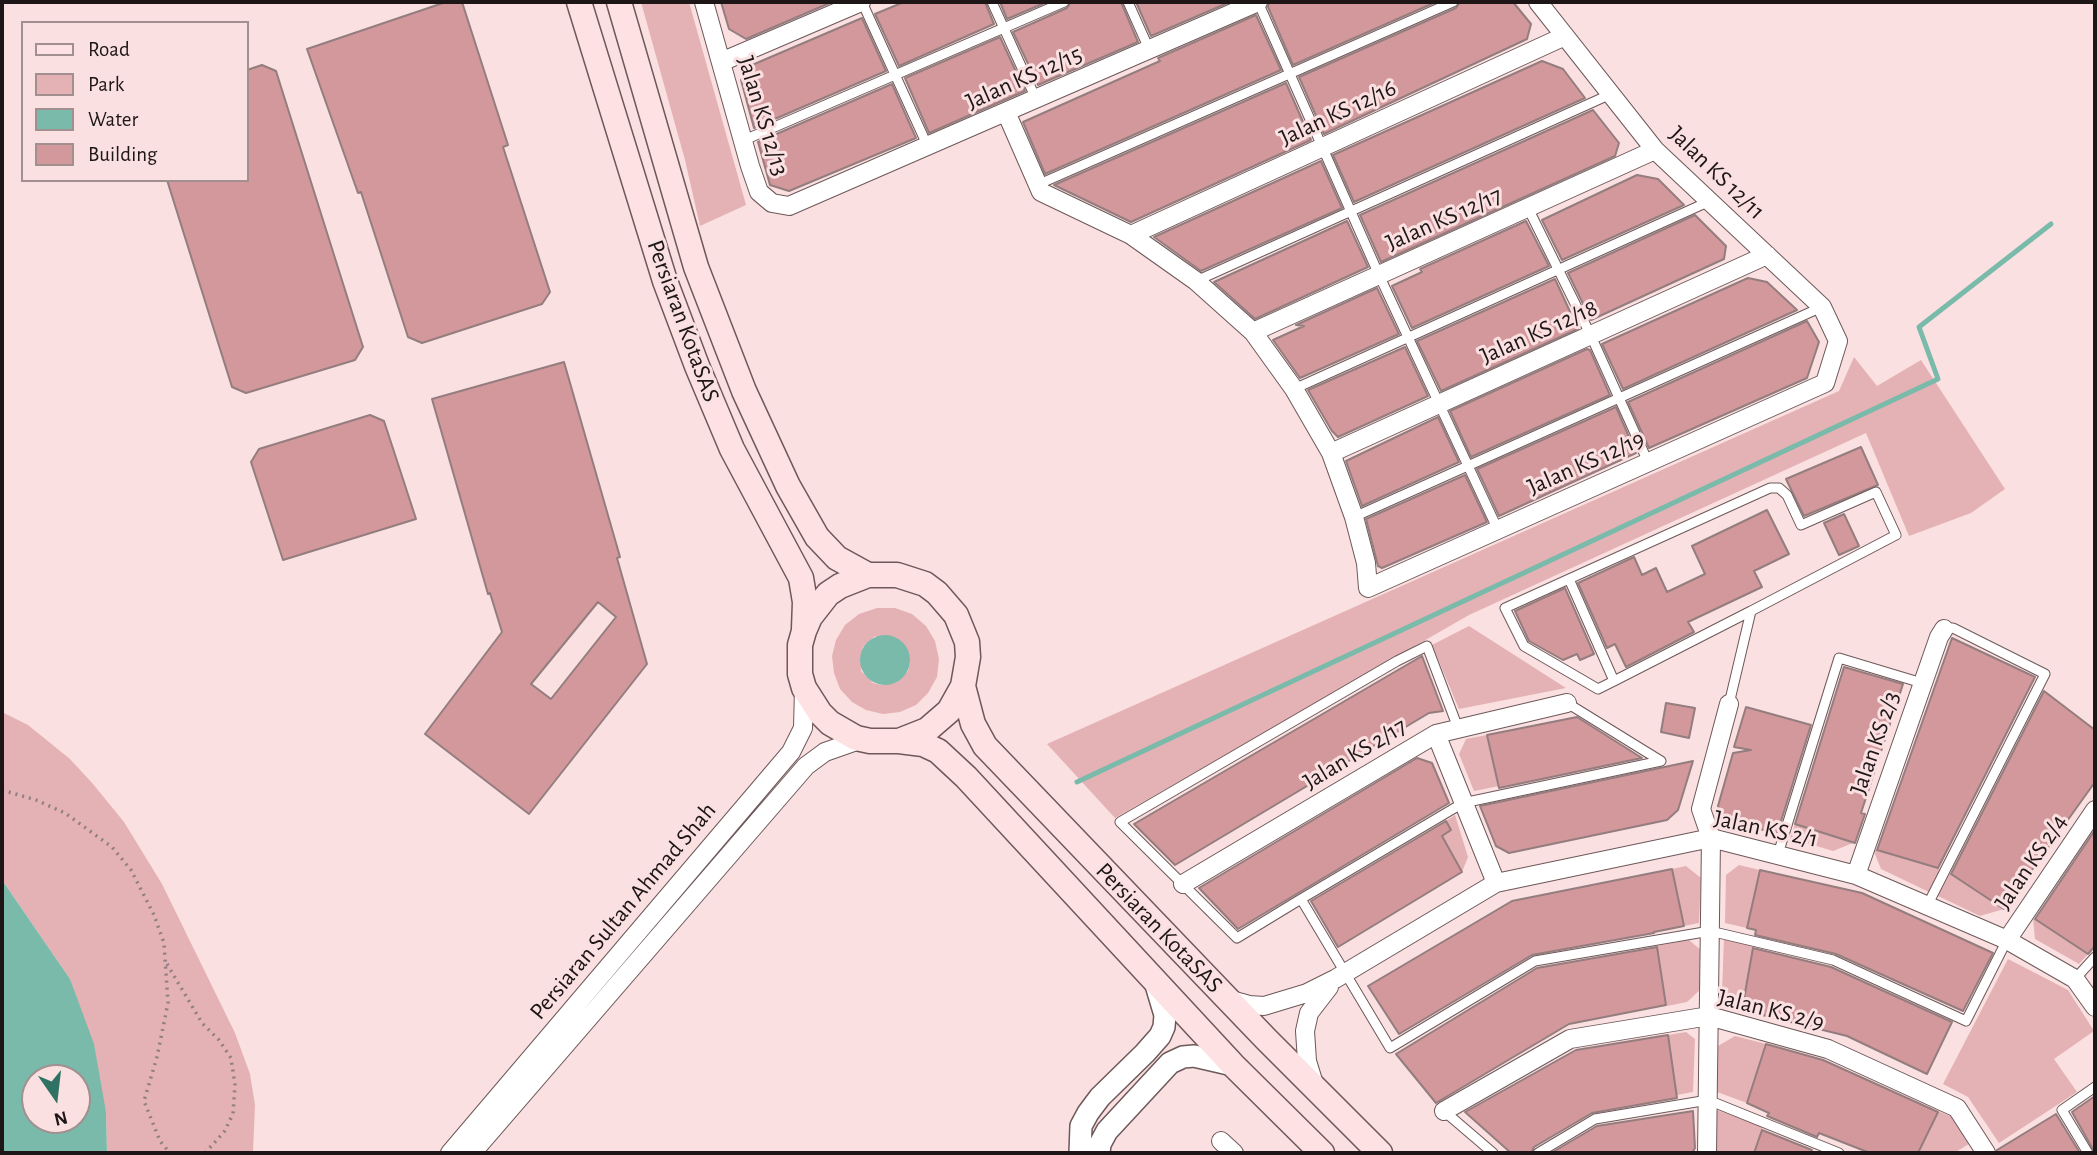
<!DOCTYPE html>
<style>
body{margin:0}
#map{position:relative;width:2097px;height:1155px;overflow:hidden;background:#fae0e1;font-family:"Alegreya Sans",sans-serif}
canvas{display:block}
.frame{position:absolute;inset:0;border:4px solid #1e1616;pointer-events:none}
.legend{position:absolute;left:21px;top:21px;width:228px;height:161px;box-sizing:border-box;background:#fae0e1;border:2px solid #a28f90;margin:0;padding:9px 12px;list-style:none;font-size:21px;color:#1e1616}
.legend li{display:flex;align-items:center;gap:14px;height:35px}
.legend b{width:35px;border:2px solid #a28f90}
.north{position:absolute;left:21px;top:1064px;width:70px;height:70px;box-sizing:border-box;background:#fae0e1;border:2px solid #a28f90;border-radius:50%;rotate:166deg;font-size:19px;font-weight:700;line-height:28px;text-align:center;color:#1e1616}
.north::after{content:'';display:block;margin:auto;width:24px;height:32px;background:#2f7263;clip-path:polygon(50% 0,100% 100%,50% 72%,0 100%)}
</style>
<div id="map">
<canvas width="2097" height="1155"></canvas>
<div class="frame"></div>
<ul class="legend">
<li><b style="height:9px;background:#fee2e3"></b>Road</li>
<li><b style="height:19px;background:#e4b2b4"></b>Park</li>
<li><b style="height:19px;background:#7abaaa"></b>Water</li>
<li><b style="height:19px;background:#d3989c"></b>Building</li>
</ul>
<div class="north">N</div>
</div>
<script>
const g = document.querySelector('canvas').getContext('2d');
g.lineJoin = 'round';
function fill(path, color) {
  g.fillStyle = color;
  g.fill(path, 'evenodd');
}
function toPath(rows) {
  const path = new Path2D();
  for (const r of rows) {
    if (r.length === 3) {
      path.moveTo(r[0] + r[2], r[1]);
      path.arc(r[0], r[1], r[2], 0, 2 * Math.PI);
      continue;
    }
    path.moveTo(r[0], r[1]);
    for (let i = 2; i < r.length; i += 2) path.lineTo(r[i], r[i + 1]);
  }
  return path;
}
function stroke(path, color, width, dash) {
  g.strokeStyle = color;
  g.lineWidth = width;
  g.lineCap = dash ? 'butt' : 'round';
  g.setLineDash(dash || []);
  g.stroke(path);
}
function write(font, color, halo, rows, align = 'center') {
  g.font = font + ' "Alegreya Sans",sans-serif';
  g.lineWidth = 6;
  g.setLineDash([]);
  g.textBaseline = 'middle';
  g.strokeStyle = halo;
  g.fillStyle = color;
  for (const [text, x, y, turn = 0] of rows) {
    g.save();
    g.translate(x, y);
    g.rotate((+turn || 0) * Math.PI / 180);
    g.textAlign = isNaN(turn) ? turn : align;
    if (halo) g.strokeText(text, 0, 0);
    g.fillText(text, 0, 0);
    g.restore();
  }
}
const green = toPath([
 [641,2,689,2,746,205,700,226,685,160],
 [1854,357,1877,386,1921,360,2005,489,1971,513,1909,536,1866,433,1469,615,1115,818,1047,744,1839,391],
 [877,608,895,608,912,614,926,626,935,641,939,659,937,677,928,693,916,705,900,712,883,714,866,710,852,702,840,689,834,673,832,656,836,640,845,625,859,614],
 [875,636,910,662,908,671,897,682,881,685,873,683,861,671,863,647],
 [1469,626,1566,688,1459,709,1432,645],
 [2,712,28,725,70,759,93,784,124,822,162,884,235,1033,250,1074,255,1105,253,1153,107,1153,106,1112,70,979,2,880],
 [1487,735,1499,786,1474,791,1459,754,1466,739],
 [1455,815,1468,857,1462,872,1442,836,1451,830,1446,821],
 [1795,824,1853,843,1833,851,1790,838],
 [1873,849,1940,869,1929,892,1881,869],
 [1739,865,1760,870,1747,928,1725,923,1726,875],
 [1686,866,1701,878,1699,923,1684,926,1672,869],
 [1950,873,2004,909,1980,916,1938,896],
 [2033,918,2088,954,2079,964,2035,939],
 [1724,938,1754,945,1742,1010,1722,992],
 [1689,940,1702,951,1702,988,1687,1002,1667,1006,1657,946],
 [2008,959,2068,990,2094,1031,2054,1059,2077,1092,1999,1143,1968,1097,1943,1084],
 [1686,1032,1695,1039,1693,1092,1677,1095,1668,1035],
 [1735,1036,1766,1044,1747,1103,1717,1092,1718,1046],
 [1717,1110,1763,1127,1754,1153,1716,1153],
 [1938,1111,1952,1117,1969,1144,1954,1153,1918,1153]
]);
const water = toPath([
 [885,660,25],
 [2,880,70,979,94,1044,106,1112,107,1153,2,1153],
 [35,1078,77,1078,77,1120,35,1120]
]);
const stream = toPath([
 [1077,782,1938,379,1919,327,2051,224]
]);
const building = toPath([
 [446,2,462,2,508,145,503,147,550,292,542,304,422,343,408,337,361,192,358,193,307,49,446,2],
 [721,2,832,2,746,39,729,29,721,2],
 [904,2,985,2,994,24,899,66,875,14,904,2],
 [1000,2,1047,2,1007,19,1000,2],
 [1071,2,1121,2,1138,42,1038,85,1013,32,1067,8,1071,2],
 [1136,2,1230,2,1151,36,1136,2],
 [1269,2,1436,2,1293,65,1268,7,1269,2],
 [1460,2,1513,2,1531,24,1527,39,1324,134,1299,77,1456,8,1460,2],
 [1256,15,1281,70,1045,174,1023,122,1160,61,1158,58,1256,15],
 [862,18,886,71,754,128,741,80,752,65,862,18],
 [1000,37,1025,91,929,133,905,78,1000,37],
 [1542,61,1563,69,1585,98,1354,202,1333,155,1542,61],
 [262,65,276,71,363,347,355,360,246,393,232,387,167,180,247,180,247,70,262,65],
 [1286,83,1311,140,1131,222,1054,185,1286,83],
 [892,84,916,138,789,191,770,185,758,142,892,84],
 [1593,110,1619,143,1615,156,1381,262,1360,215,1593,110],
 [1321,161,1342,208,1201,271,1154,237,1321,161],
 [1637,175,1658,179,1684,205,1562,260,1542,220,1637,175],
 [1695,215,1726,246,1724,259,1591,320,1568,273,1695,215],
 [1347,221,1368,267,1255,319,1214,282,1347,221],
 [1526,221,1549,266,1412,328,1392,286,1422,272,1420,269,1526,221],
 [1748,278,1767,282,1797,310,1623,389,1602,344,1748,278],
 [1555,279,1578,329,1441,391,1417,341,1555,279],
 [1377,288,1399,334,1300,378,1273,340,1304,326,1296,325,1377,288],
 [1807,321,1819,342,1807,378,1649,448,1628,402,1807,321],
 [1405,347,1428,396,1338,437,1332,431,1308,390,1405,347],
 [1587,349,1590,350,1610,395,1471,457,1450,411,1587,349],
 [564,362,620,557,617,558,647,664,529,814,425,734,502,632,490,593,488,594,432,399,564,362],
 [598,602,616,617,551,699,531,684,598,602],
 [1616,407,1636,453,1499,516,1477,469,1616,407],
 [370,415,384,421,416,519,283,560,251,462,259,449,370,415],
 [1438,417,1459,462,1362,506,1346,461,1438,417],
 [1861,447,1878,485,1804,516,1786,479,1861,447],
 [1465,475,1487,522,1382,568,1378,566,1366,519,1465,475],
 [1767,510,1789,554,1754,571,1762,587,1688,622,1694,632,1626,667,1615,644,1607,648,1578,583,1634,557,1642,575,1656,568,1667,592,1705,574,1692,546,1767,510],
 [1844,514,1859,546,1839,555,1824,523,1844,514],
 [1565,588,1594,654,1580,660,1577,654,1563,660,1529,641,1515,611,1565,588],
 [1952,638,2035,677,1938,868,1877,850,1952,638],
 [1422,656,1443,711,1429,713,1175,865,1134,824,1422,656],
 [1844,667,1903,684,1861,813,1865,814,1855,843,1795,824,1844,667],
 [2044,691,2095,730,2095,782,2004,909,1951,874,2044,691],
 [1666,703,1695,708,1689,738,1661,732,1666,703],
 [1746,707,1811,725,1777,834,1723,818,1718,806,1733,753,1751,750,1734,747,1746,707],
 [1577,717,1642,758,1499,788,1487,735,1577,717],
 [1417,758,1432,763,1449,803,1238,929,1199,888,1417,758],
 [1693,761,1678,810,1667,820,1509,853,1496,846,1480,806,1693,761],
 [1446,821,1451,830,1442,836,1462,872,1338,947,1311,901,1446,821],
 [2095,830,2095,946,2088,954,2035,919,2095,830],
 [1672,869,1684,926,1654,932,1654,933,1532,955,1399,1034,1368,986,1512,901,1672,869],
 [1760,870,1862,893,1993,953,1963,1011,1836,954,1755,935,1756,930,1747,928,1760,870],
 [1657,947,1666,1005,1569,1024,1436,1103,1396,1054,1537,968,1657,947],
 [1753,948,1831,967,1952,1022,1927,1074,1847,1036,1742,1010,1753,948],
 [1668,1035,1677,1098,1592,1113,1534,1147,1531,1153,1511,1153,1465,1112,1576,1050,1668,1035],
 [1766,1044,1823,1060,1938,1112,1918,1153,1870,1153,1819,1133,1817,1137,1767,1116,1769,1113,1747,1103,1766,1044],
 [2095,1096,2095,1153,2072,1112,2095,1096],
 [1693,1111,1695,1148,1692,1153,1551,1153,1597,1126,1693,1111],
 [2056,1114,2080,1153,1997,1153,1997,1150,2056,1114],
 [1762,1130,1812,1150,1810,1153,1754,1153,1762,1130]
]);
const path = toPath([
 [2,790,36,800,65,813,112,847,131,870,154,915,164,943,168,1003,157,1057,144,1101,160,1141,170,1153],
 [167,964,202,1023,219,1040,231,1058,235,1085,233,1114,224,1132,205,1153]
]);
const service = toPath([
 [862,2,928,147],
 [992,2,1036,99],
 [1128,2,1149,49],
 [1258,2,1379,275,1498,530],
 [742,141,1064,2],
 [1037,185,1453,2],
 [1528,208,1591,336,1648,462],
 [1196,281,1611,94],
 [1294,389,1710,201],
 [1354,517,1822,307],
 [1569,579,1505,608,1524,646,1598,689,1614,681],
 [1729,704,1751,611,1896,535,1876,492,1801,525,1787,495,1779,488,1770,488,1569,579,1614,681,1751,611],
 [1458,728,1427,646,1397,661,1120,822,1237,938,1301,899,1390,1048,1535,961,1710,931,1833,960,1966,1021,2007,940],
 [1778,854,1839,658,1922,683],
 [1301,899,1463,803,1661,761,1567,703],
 [1927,906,2045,674,1953,628,1944,629],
 [2075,979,2095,957],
 [1444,1111,1493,1153],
 [1538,1153,1595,1119,1708,1100,1839,1153],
 [2088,1153,2062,1110,2095,1087]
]);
const minor = toPath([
 [704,2,750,166,759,192,772,203,789,206,1258,2],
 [721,62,861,2],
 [1006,112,1041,192,1131,235,1196,281,1253,332,1294,389,1331,453,1354,517,1366,563,1368,588,1825,383,1838,341,1822,307,1655,150,1538,2],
 [1131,235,1565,36],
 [1253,332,1655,150],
 [1331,453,1767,255],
 [1436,734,1496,883],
 [1856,875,1939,637,1944,629],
 [1183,884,1436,734,1567,703],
 [2007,940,2095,810],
 [1231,1000,1249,1005,1264,1006,1307,993,1335,979,1496,883,1711,838,1856,875,2007,940,2075,979,2095,1007],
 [1314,1084,1307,1061,1305,1031,1309,1013,1329,987],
 [1444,1111,1570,1039,1709,1016,1828,1049,1957,1108,1986,1153],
 [1221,1141,1234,1153],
 [450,1153,791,752,803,728,804,688],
 [472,1153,806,766,825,752,862,739],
 [1707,1153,1711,838,1701,809,1729,704]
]);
const tertiary = toPath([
 [1080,1153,1081,1126,1088,1113,1100,1097,1145,1053,1160,1036,1164,1027,1165,1015,1156,985],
 [1099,1153,1100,1144,1107,1131,1170,1063,1183,1057,1194,1056,1233,1065]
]);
const secondary = toPath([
 [579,2,665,281,697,366,732,449,801,578,805,602,804,629],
 [619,2,696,267,744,391,788,486,817,537,837,558,868,575],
 [963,686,973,724,985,746,1266,1039,1380,1153],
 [899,741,927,730,949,711,963,686,968,657,967,642,956,615,937,593,925,584,897,575,868,575,840,586,828,594,810,617,804,631,800,645,800,674,804,688,820,713,830,723,856,738,870,741,899,741,923,744,938,751,966,777,1233,1065,1322,1153]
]);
const streetNames = [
 ["Jalan KS 12/15",1024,78,-24],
 ["Jalan KS 12/16",1338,113,-25],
 ["Jalan KS 12/13",763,116,73],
 ["Jalan KS 12/11",1717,173,44],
 ["Jalan KS 12/17",1444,219,-24],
 ["Persiaran KotaSAS",683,321,70],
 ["Jalan KS 12/18",1539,332,-24],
 ["Jalan KS 12/19",1586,463,-24],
 ["Jalan KS 2/3",1875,743,-71],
 ["Jalan KS 2/17",1355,754,-31],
 ["Jalan KS 2/1",1766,829,12],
 ["Jalan KS 2/4",2031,862,-56],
 ["Persiaran Sultan Ahmad Shah",623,911,-50],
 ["Persiaran KotaSAS",1159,928,46],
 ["Jalan KS 2/9",1771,1010,14]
];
fill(green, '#e4b2b4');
fill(water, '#7abaaa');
stroke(stream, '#7abaaa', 5);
fill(building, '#d3989c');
stroke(building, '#947d7e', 2);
stroke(service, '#6e5859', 11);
stroke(minor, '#6e5859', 20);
stroke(tertiary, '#6e5859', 24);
stroke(secondary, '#6e5859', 27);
stroke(path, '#917f80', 3.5, [2, 5]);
stroke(service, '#fff', 9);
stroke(minor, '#fff', 18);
stroke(tertiary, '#fff', 21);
stroke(secondary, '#fee2e3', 24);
write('24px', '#1e1616', '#fae0e1', streetNames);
</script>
